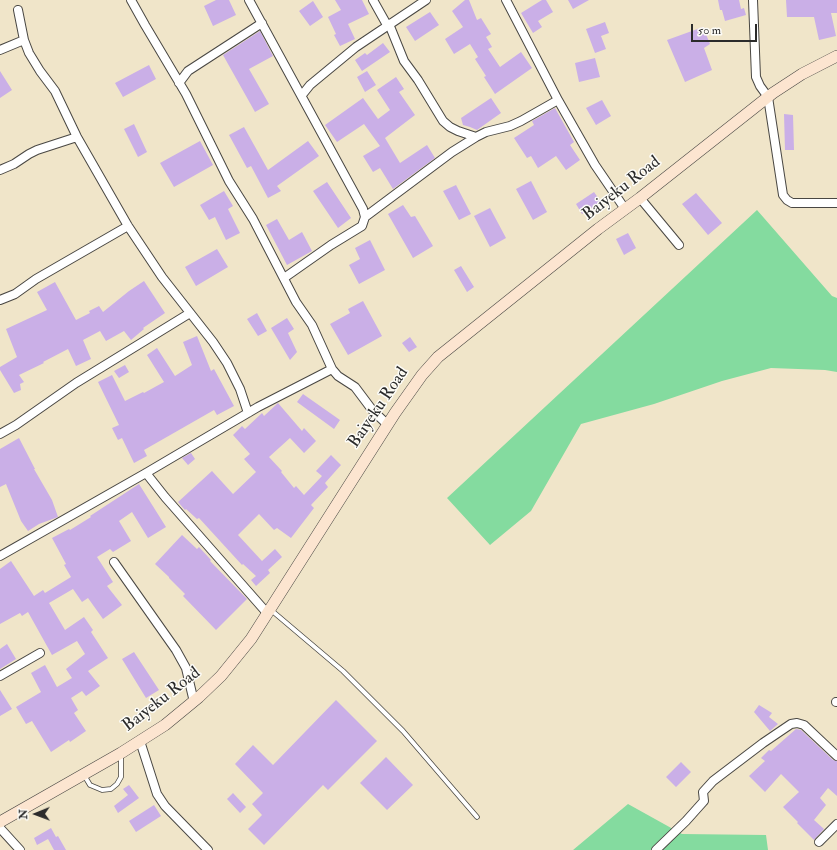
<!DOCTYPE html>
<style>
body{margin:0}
#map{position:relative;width:837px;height:850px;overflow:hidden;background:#f0e5c9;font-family:"IM FELL Double Pica",serif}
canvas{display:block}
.north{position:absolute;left:16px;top:794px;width:40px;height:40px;-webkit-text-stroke:3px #fdfcf7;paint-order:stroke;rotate:269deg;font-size:11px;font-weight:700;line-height:16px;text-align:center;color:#2b2b2b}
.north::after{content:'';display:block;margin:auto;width:14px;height:18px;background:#2b2b2b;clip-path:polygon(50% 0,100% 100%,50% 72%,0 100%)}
.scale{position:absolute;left:691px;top:24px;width:66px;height:18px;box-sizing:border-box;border:2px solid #2b2b2b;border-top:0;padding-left:5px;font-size:12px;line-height:14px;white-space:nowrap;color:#2b2b2b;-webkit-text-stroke:3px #fdfcf7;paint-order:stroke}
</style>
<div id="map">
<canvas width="837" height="850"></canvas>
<div class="north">N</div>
<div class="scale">50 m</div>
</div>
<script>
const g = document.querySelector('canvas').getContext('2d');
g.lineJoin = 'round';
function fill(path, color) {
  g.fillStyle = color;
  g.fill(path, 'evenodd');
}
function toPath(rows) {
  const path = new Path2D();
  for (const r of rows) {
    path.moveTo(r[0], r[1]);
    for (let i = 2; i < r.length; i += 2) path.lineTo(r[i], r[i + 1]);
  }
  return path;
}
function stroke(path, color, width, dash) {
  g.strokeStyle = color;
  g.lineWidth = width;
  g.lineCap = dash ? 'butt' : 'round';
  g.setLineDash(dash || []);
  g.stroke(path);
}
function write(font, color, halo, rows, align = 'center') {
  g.font = font + ' "IM FELL Double Pica",serif';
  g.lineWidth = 3;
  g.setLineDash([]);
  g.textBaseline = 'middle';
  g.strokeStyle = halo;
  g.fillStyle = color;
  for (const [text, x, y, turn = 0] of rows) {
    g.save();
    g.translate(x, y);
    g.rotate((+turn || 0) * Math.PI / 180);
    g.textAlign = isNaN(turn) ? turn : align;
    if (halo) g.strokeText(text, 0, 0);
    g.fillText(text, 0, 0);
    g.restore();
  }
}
const green = toPath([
 [757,210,832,296,837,298,837,372,825,370,771,368,722,381,654,404,581,424,531,511,490,545,447,498],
 [628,804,682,834,766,835,768,850,573,850]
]);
const building = toPath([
 [216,0,229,0,236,15,213,26,204,6],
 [335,0,362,0,369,14,348,24,355,39,340,46,334,35,336,34,328,17,341,10],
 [465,0,469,0,477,20,481,18,491,34,486,37,492,47,488,49,500,67,521,52,532,68,495,94,484,77,486,76,475,59,478,57,470,44,454,54,445,39,463,27,452,11],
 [542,0,546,0,553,12,538,21,542,27,533,33,521,13],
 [568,0,589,0,573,9],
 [718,0,739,0,741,9,744,8,746,15,725,21,722,10,720,10],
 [786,0,837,0,837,13,831,13,836,36,819,40,814,17,787,17],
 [313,1,323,17,310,26,299,11],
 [430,12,439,25,415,41,406,27],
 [605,22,609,33,601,36,606,49,595,53,586,29],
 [703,27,710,44,704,48,712,70,685,82,667,40],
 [260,31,273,56,249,69,269,104,255,112,223,55],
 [383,43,390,52,362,71,355,60,365,53,367,55],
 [595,58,600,77,579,82,575,63],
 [149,65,156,79,123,97,115,83],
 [0,71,12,90,0,98],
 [367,71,376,85,365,92,357,77],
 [396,77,404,89,399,92,415,115,385,138,400,163,427,145,435,158,393,189,380,168,373,172,363,156,380,146,364,124,337,142,325,125,363,98,378,119,390,110,377,90],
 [491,98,501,113,477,130,470,127,463,125,461,118],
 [602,100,611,116,596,125,586,108],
 [555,108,574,142,570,145,580,160,566,170,556,156,538,168,531,156,527,158,514,138,534,125,532,121],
 [784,114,793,115,794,150,785,150],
 [134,124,147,152,138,157,124,129],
 [244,127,268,170,308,141,319,156,277,186,281,191,268,198,251,166,247,168,229,135],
 [200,141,213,165,174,187,160,163],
 [531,181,547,212,533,220,516,189],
 [327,182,351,218,338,228,313,191],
 [456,185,471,214,459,220,443,191],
 [224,191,233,206,228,209,240,233,226,240,215,217,209,220,200,205],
 [594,192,601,202,582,214,576,204],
 [696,193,722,223,708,235,682,204],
 [403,205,411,217,415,216,433,246,413,258,388,214],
 [490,208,506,238,490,247,474,216],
 [277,219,289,240,302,232,312,251,287,265,266,225],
 [628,233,636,248,624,255,616,239],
 [370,240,385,270,359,284,349,265,360,259,355,248],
 [217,249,228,267,196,286,185,267],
 [461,266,474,287,467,292,454,270],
 [144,281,165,313,143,328,144,329,131,340,124,331,106,341,100,331,83,340,91,359,76,366,68,349,43,362,44,363,19,375,24,382,20,384,21,390,14,393,0,370,0,367,17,357,6,329,47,310,37,292,55,282,76,320,90,313,89,311,99,306,103,312,129,291],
 [363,301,382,336,348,355,330,324,350,313,348,309],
 [257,313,267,331,258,336,247,319],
 [287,318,294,329,288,333,297,352,290,360,271,328],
 [197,336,211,371,214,369,234,406,217,415,214,410,144,450,147,456,134,463,122,438,118,440,112,428,119,425,98,382,112,375,125,401,143,392,144,393,164,382,147,355,157,348,175,376,192,365,183,342],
 [410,337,417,347,409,352,402,343],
 [125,365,129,372,119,378,114,371],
 [303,394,340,420,334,429,297,402],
 [278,403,302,431,304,428,316,441,304,453,290,438,269,457,282,471,281,472,294,488,296,486,304,495,322,476,316,471,331,455,341,465,325,483,328,487,311,505,314,508,291,538,277,528,274,530,259,514,238,535,262,561,275,549,282,557,268,570,270,573,256,586,251,580,256,576,243,564,242,565,199,518,197,519,186,509,185,510,178,502,212,471,233,494,256,472,244,459,250,454,233,435,242,426,245,429,262,413,264,416],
 [19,438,35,469,34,469,52,500,58,517,39,524,28,531,21,521,6,484,0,487,0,449],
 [191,453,195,459,188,465,182,458],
 [139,484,166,527,148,538,132,512,119,521,131,541,113,552,110,549,97,557,113,582,107,586,122,605,103,619,88,598,82,602,73,589,49,603,65,630,84,617,93,630,91,632,108,658,88,671,100,686,86,696,82,691,71,698,78,710,74,713,86,731,70,742,69,740,51,752,32,721,26,724,16,707,41,692,31,673,45,665,57,687,72,678,66,669,85,654,77,641,52,655,28,612,22,616,20,613,0,624,0,569,11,561,34,596,43,590,45,593,71,577,64,565,66,564,52,538,69,529,70,530,91,517,90,516],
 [182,535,197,549,199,547,211,560,210,561,247,599,216,630,183,596,185,594,169,578,169,577,155,564],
 [7,644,16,659,0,669,0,649],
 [134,652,159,690,146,698,122,659],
 [0,690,12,709,0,716],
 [336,700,377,741,328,790,323,785,264,845,248,829,262,815,252,804,263,793,235,764,253,745,273,765],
 [759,705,772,713,769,717,778,724,770,731,754,712],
 [796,729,801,730,833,760,837,761,837,796,828,788,820,798,826,805,814,820,824,829,814,840,797,823,798,822,783,807,799,792,781,774,765,792,749,776,765,761,761,758,769,750,771,751],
 [386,757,413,785,387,810,360,783],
 [681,762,691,772,676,787,666,777],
 [129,785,139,798,118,813,114,806,128,795,123,789],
 [233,793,246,807,240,813,227,799],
 [154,805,161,816,136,832,129,821],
 [51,828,56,837,58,836,66,850,54,850,48,839,37,845,34,838]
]);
const lane = toPath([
 [271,610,343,671,403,731,477,817],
 [84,775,90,785,102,790,111,789,117,784,121,777,121,755]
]);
const street = toPath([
 [131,0,145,25,186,94,229,181,253,219,296,302,312,325,332,369,338,376,355,387,373,411,387,424],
 [249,0,363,209,365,217,362,226,331,245,284,278],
 [373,0,387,25],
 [506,0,558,100,595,165,625,209],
 [753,0,756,77,760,86,768,97,783,195,787,200,792,203,837,203],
 [18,10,24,40,29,53,40,71,55,91,77,137,128,226,162,277,213,342,227,363,240,389,248,413],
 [389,24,404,61,418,80,443,121,450,127,458,131,476,137],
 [0,50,24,40],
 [179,83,188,71,262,23],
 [302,95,310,85,356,47,426,0],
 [0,170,14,164,29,154,37,150,77,137],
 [640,198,679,245],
 [365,217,452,152,476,137,486,132,510,126,521,121,558,100],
 [0,300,15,294,36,279,128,226],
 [0,434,16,425,76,383,190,313],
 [146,473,165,497,267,613],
 [0,556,146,473,258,407,332,369],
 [114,562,176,650,186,668,194,702],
 [0,676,40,653],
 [836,702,837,702],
 [140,741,157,794,165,806,208,850],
 [0,828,20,850],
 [819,842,837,824],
 [656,850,686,821,703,802,704,801,703,792,713,781,763,743,791,724,797,723,804,725,837,756]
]);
const secondary = toPath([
 [0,822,121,753,165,725,199,697,221,676,251,639,395,413,422,375,438,357,598,229,640,198,773,93,802,74,837,56]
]);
const streetNames = [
 ["Baiyeku Road",622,189,-38],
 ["Baiyeku Road",379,408,-56],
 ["Baiyeku Road",162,700,-38]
];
fill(green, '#84db9f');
fill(building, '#caafe7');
stroke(lane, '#494743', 5.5);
stroke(street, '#494743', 10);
stroke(secondary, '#494743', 12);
stroke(lane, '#fff', 4);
stroke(street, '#fff', 8);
stroke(secondary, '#fce5d0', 11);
write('17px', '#2b2b2b', '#fdfcf7', streetNames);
</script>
